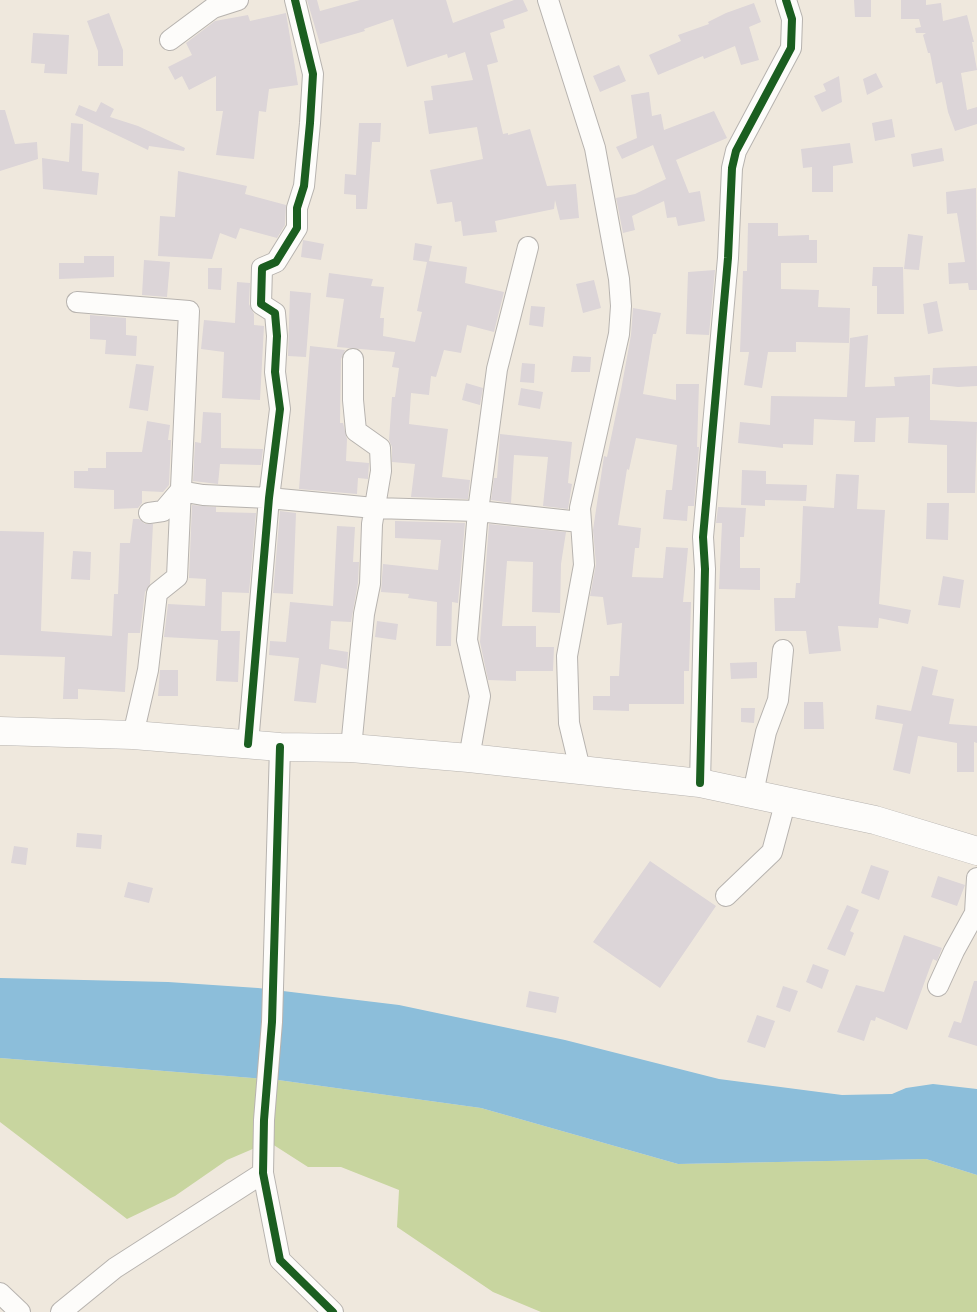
<!DOCTYPE html>
<style>
body{margin:0}
canvas{display:block;background:#efe8dd}
</style>
<canvas width="977" height="1312"></canvas>
<script>
const g = document.querySelector('canvas').getContext('2d');
g.lineJoin = 'round';
function fill(path, color) {
  g.fillStyle = color;
  g.fill(path, 'evenodd');
}
function toPath(rows) {
  const path = new Path2D();
  for (const r of rows) {
    path.moveTo(r[0], r[1]);
    for (let i = 2; i < r.length; i += 2) path.lineTo(r[i], r[i + 1]);
  }
  return path;
}
function stroke(path, color, width, dash) {
  g.strokeStyle = color;
  g.lineWidth = width;
  g.lineCap = dash ? 'butt' : 'round';
  g.setLineDash(dash || []);
  g.stroke(path);
}
const green = toPath([
 [0,1058,278,1080,481,1108,678,1164,926,1159,977,1175,977,1312,541,1312,493,1292,397,1227,399,1190,341,1167,308,1167,269,1142,227,1160,175,1196,127,1219,0,1122]
]);
const water = toPath([
 [0,978,168,982,258,988,399,1005,565,1040,719,1079,842,1095,892,1094,906,1088,933,1084,977,1089,977,1175,926,1159,678,1164,481,1108,278,1080,0,1058]
]);
const building = toPath([
 [307,0,317,0,320,11,360,0,446,0,453,23,514,0,523,0,528,11,503,20,505,28,490,33,498,62,487,65,503,134,508,133,508,135,530,129,547,186,576,184,579,218,560,220,555,200,554,209,495,221,497,232,463,236,461,221,455,222,452,202,437,204,430,170,483,159,477,127,429,134,424,101,433,100,431,86,473,80,465,52,448,58,447,54,407,67,393,19,364,29,365,31,320,44],
 [854,0,871,0,871,17,855,17],
 [901,0,926,0,926,5,941,3,943,21,967,15,974,42,972,42,977,70,961,73,967,110,977,107,977,124,955,131,948,112,942,82,936,84,930,53,928,53,923,35,926,33,916,33,915,28,921,27,919,19,901,19],
 [754,3,761,22,749,27,759,60,741,65,735,46,704,59,703,56,658,75,649,55,681,41,678,35,709,24,708,22,726,13],
 [109,13,123,50,123,66,98,66,98,51,87,21],
 [286,13,298,85,269,89,266,112,259,111,254,159,216,155,223,111,216,111,216,76,189,90,182,76,175,80,168,67,192,55,186,43,215,21,248,15,250,21],
 [33,33,69,35,67,74,44,73,45,64,31,63],
 [619,65,626,81,600,92,593,76],
 [876,73,883,87,867,95,863,79],
 [839,76,842,102,822,112,814,96,826,91,823,84],
 [649,92,652,116,661,114,664,130,714,111,727,138,676,160,689,193,700,191,705,221,678,226,676,217,667,218,664,201,632,216,635,230,623,233,616,198,635,194,666,179,653,145,622,159,616,147,637,138,631,95],
 [101,102,114,109,110,117,138,126,185,148,184,151,149,146,148,150,75,115,79,105,96,112],
 [0,110,5,110,15,144,37,142,38,159,0,171],
 [892,119,895,137,875,141,872,123],
 [71,123,83,124,82,171,99,173,97,195,43,189,42,158,69,162],
 [359,123,381,123,380,142,372,142,367,209,356,209,356,195,344,194,345,174,356,175],
 [850,143,853,163,833,166,833,192,812,192,812,167,803,168,801,149],
 [942,148,944,161,913,167,911,154],
 [178,171,247,186,245,194,286,205,285,225,277,238,240,228,236,239,220,233,212,259,158,256,160,216,175,217],
 [976,188,977,290,969,290,968,283,949,284,948,263,965,262,957,213,947,214,946,192],
 [748,223,778,223,778,236,809,235,809,240,817,240,817,263,781,263,781,289,819,290,818,307,850,308,849,343,796,342,796,352,768,352,762,388,744,385,749,352,740,352,743,271,747,271],
 [908,234,923,236,919,270,904,269],
 [303,240,324,244,321,260,301,257],
 [415,243,432,246,429,261,467,267,465,283,504,292,494,332,467,325,461,353,444,350,436,377,431,376,429,395,411,393,409,424,448,429,442,477,470,480,468,499,411,497,415,464,392,462,392,447,389,440,392,397,395,397,399,368,392,367,395,352,337,347,344,299,326,297,329,273,373,279,371,286,384,287,380,318,384,318,383,336,415,342,422,312,417,311,427,262,413,260],
 [84,256,114,256,114,277,59,279,59,263,84,263],
 [144,260,170,262,167,297,142,295],
 [873,267,903,267,904,314,877,314,877,286,872,286],
 [208,268,222,268,221,290,208,289],
 [715,270,709,335,686,334,688,272],
 [594,280,601,308,583,313,576,284],
 [237,282,250,283,249,304,254,314,254,325,264,326,260,400,222,398,224,352,201,349,204,320,235,323],
 [290,291,311,293,306,357,288,356],
 [937,301,943,331,928,334,923,304],
 [531,306,545,307,543,327,529,325],
 [633,308,661,313,656,334,653,334,643,394,676,400,676,384,699,384,697,447,699,447,694,506,688,506,687,521,663,519,666,490,672,490,677,445,636,438,629,470,627,469,618,525,641,528,639,548,635,548,632,577,663,578,666,547,688,548,683,602,691,602,689,671,684,671,684,704,629,704,629,711,593,710,593,696,610,696,610,676,619,676,622,623,607,625,603,597,590,596,596,564,593,530,604,456,607,457,621,390,631,335],
 [90,315,126,318,126,335,137,336,136,356,105,354,106,340,90,339],
 [868,335,865,387,895,386,894,377,930,375,930,420,977,422,975,493,947,493,947,445,908,443,909,417,876,418,875,442,854,442,855,421,814,419,813,445,783,444,783,448,738,443,740,422,770,425,771,396,847,397,850,338],
 [310,346,345,350,341,359,340,423,343,423,347,439,346,461,369,463,368,479,358,478,357,494,299,489],
 [573,356,591,357,590,372,571,372],
 [522,363,535,364,534,383,520,382],
 [136,364,154,366,148,411,129,408],
 [977,366,977,386,958,387,932,384,933,368],
 [466,383,483,388,480,405,462,400],
 [521,388,543,392,540,409,518,405],
 [203,412,221,413,221,448,263,449,261,465,220,464,218,484,193,481,195,442,201,443],
 [147,421,170,425,168,440,171,440,169,485,163,492,142,491,142,503,138,508,114,509,114,490,74,488,74,471,88,471,88,468,106,468,106,452,142,452],
 [500,434,572,442,568,483,572,484,568,509,543,506,548,457,514,455,511,503,491,500,494,478,497,478],
 [742,470,766,471,766,484,807,485,806,501,765,500,765,506,741,505],
 [836,474,859,475,857,509,885,510,879,604,911,610,908,624,879,618,878,628,838,626,841,651,809,654,806,631,775,631,774,598,795,598,796,583,800,583,803,506,834,508],
 [927,503,949,503,948,540,926,539],
 [192,505,216,507,216,512,256,513,249,593,222,592,221,631,240,631,238,682,216,681,218,640,164,637,168,604,205,606,206,579,189,578],
 [718,507,746,508,744,537,740,537,740,568,760,568,760,590,719,589,722,523,716,523],
 [280,511,296,513,293,594,273,593],
 [133,519,139,519,145,524,153,524,150,584,145,592,140,633,128,633,125,692,78,689,78,699,63,699,65,657,0,655,0,531,44,532,41,631,112,636,114,594,118,594,120,543,130,543],
 [395,521,465,523,458,603,452,602,451,646,436,646,437,602,408,598,409,594,381,592,383,564,438,570,441,540,395,538],
 [489,524,566,532,561,564,560,613,532,612,533,562,507,561,502,626,536,626,536,647,554,647,553,671,516,671,516,681,488,680,480,642],
 [337,526,355,527,353,562,359,562,358,583,351,622,331,621,329,649,348,652,347,669,321,664,316,703,294,701,299,658,269,655,270,641,286,642,290,602,333,606],
 [73,551,91,552,90,580,71,579],
 [943,576,964,580,960,608,938,605],
 [377,621,398,624,396,640,375,637],
 [757,662,757,678,731,679,730,663],
 [922,666,938,670,932,695,954,699,949,724,977,726,977,743,974,742,974,772,957,772,957,743,918,736,910,774,893,770,903,724,875,719,877,705,911,711],
 [160,670,178,670,178,696,158,696],
 [804,702,823,702,824,729,804,729],
 [741,708,755,708,754,723,741,722],
 [77,833,102,835,101,849,76,847],
 [14,846,28,848,26,865,11,863],
 [650,861,716,906,660,988,593,942],
 [871,865,889,871,879,900,861,893],
 [938,876,965,885,957,906,931,897],
 [128,882,153,888,149,903,124,897],
 [847,905,859,910,850,931,854,933,845,956,827,949],
 [904,935,942,948,937,961,933,959,907,1030,876,1017,875,1021,871,1020,864,1041,837,1032,856,985,884,992],
 [813,964,829,970,822,989,806,982],
 [974,981,977,981,977,1046,948,1037,954,1021,961,1023],
 [783,986,798,991,790,1012,776,1007],
 [529,991,559,997,556,1013,526,1007],
 [757,1015,775,1021,765,1048,747,1042]
]);
const minor = toPath([
 [548,0,595,148,619,279,621,306,619,334,580,508,584,565,567,656,569,723,580,769],
 [170,40,213,8,238,0],
 [77,302,189,311,177,577,157,593,148,670,133,735],
 [149,513,163,511,180,491,203,495,269,498,374,508,478,511,580,522],
 [248,744,269,498,280,409,275,372,277,336,275,313,261,304,262,268,276,262,297,228,297,208,304,186,310,123,313,74,295,0],
 [280,747,272,1022,264,1120,263,1173,280,1260,333,1312],
 [351,748,364,614,370,584,372,524,381,471,380,448,356,431,353,400,353,359],
 [469,758,480,696,467,640,478,511,497,369,528,247],
 [700,783,705,569,703,537,728,258,732,168,736,151,791,48,792,19,786,0],
 [753,793,766,732,778,700,783,650],
 [726,896,772,852,786,800],
 [938,986,954,951,975,913,977,878],
 [0,1293,20,1312],
 [61,1312,115,1268,263,1173]
]);
const highway = toPath([
 [0,731,133,735,280,747,351,748,469,758,700,783,875,820,977,851]
]);
const cycleway = toPath([
 [248,744,269,498,280,409,275,372,277,336,275,313,261,304,262,268,276,262,297,228,297,208,304,186,310,123,313,74,295,0],
 [280,747,272,1022,264,1120,263,1173,280,1260,333,1312],
 [700,783,705,569,703,537,728,258,732,168,736,151,791,48,792,19,786,0]
]);
fill(green, '#c8d59f');
fill(water, '#8cbeda');
fill(building, '#dcd5d8');
stroke(minor, '#b7b3af', 22);
stroke(highway, '#b7b3af', 29);
stroke(minor, '#fdfcfa', 20);
stroke(highway, '#fdfcfa', 28);
stroke(cycleway, '#1b5e20', 8);
</script>
